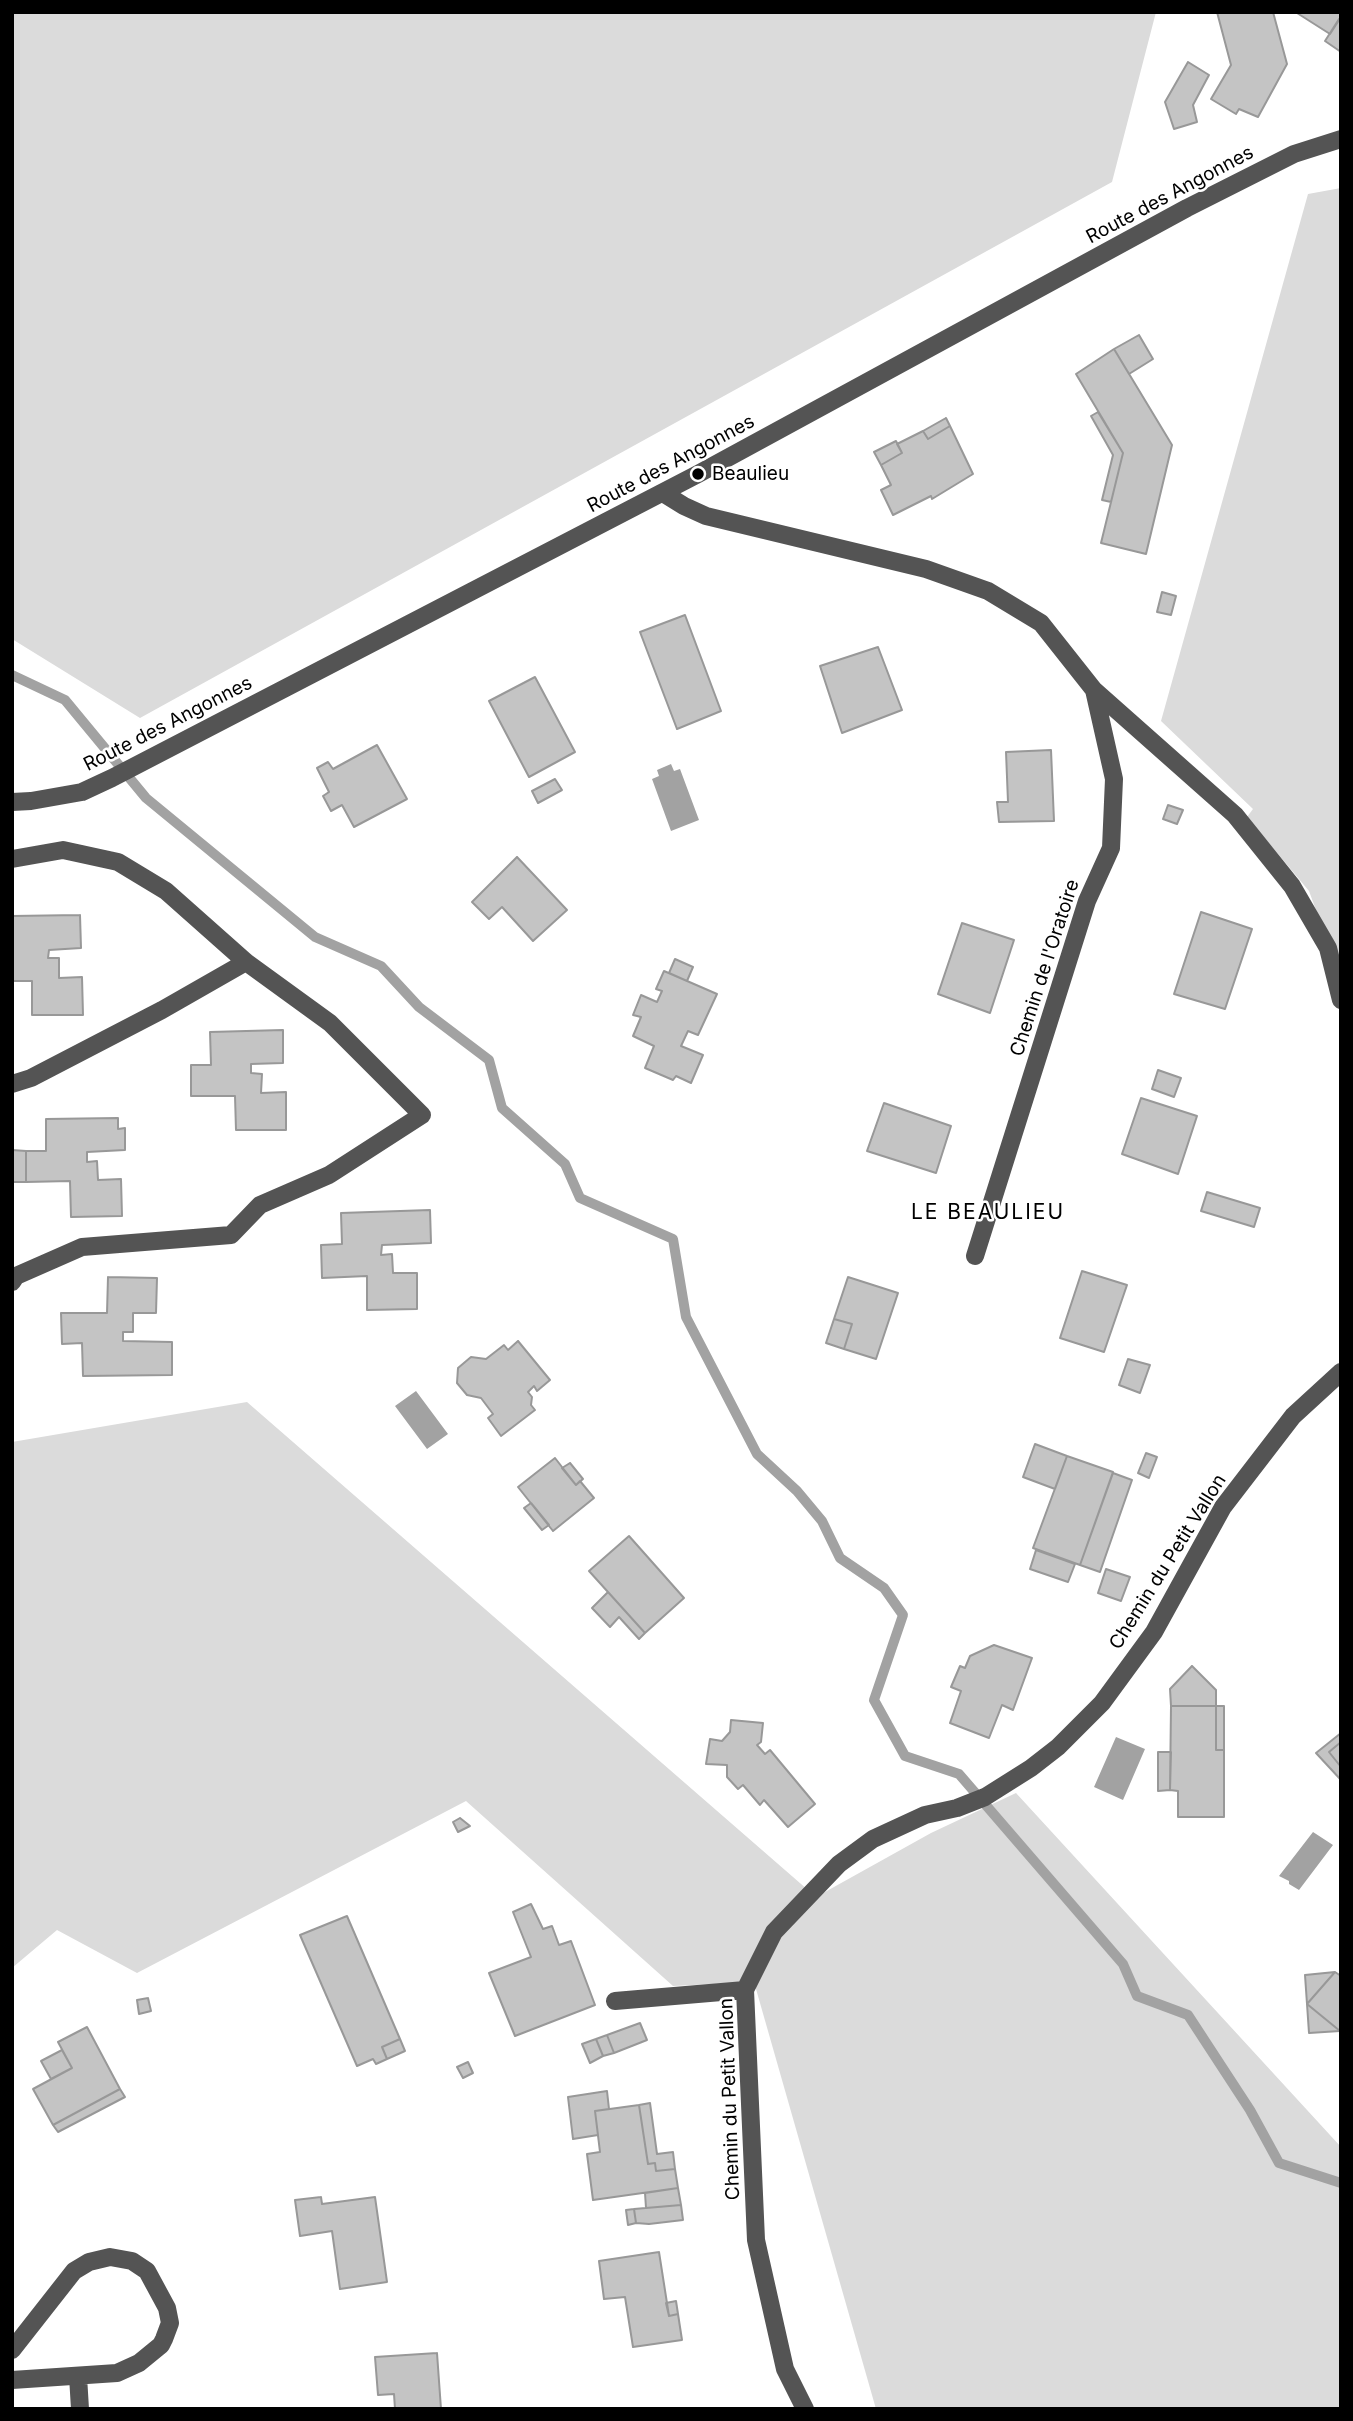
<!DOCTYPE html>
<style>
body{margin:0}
#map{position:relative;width:1353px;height:2421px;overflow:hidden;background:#fff;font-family:Inter,sans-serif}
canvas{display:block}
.frame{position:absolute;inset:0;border:14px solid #000;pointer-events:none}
</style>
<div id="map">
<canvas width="1353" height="2421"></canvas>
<div class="frame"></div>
</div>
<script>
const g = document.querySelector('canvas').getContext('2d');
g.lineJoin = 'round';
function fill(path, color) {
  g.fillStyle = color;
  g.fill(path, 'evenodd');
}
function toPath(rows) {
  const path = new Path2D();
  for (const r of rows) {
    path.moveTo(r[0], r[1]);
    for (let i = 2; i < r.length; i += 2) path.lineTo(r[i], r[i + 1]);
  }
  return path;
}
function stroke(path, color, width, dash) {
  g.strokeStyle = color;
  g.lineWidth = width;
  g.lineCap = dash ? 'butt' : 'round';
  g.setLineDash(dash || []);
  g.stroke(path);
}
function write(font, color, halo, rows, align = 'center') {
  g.font = font + ' Inter,sans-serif';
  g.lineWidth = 5;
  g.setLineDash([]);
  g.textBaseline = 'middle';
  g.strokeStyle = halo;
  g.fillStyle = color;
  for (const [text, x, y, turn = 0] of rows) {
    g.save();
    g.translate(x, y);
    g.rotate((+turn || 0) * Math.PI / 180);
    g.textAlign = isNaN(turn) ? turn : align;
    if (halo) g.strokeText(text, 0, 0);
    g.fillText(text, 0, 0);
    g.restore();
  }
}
const green = toPath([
 [12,12,1156,12,1112,182,140,718,12,639],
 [1341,188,1341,978,1309,891,1247,817,1253,809,1161,721,1308,194],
 [247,1402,816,1897,931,1833,1016,1793,1341,2147,1341,2409,876,2409,754,1982,673,1986,466,1801,137,1973,57,1930,12,1968,12,1442]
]);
const water = toPath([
 [671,764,674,771,680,769,699,820,671,831,652,779,659,776,657,770],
 [416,1391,448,1434,427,1449,395,1406],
 [1116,1737,1145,1749,1123,1800,1094,1787],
 [1313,1832,1333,1845,1299,1890,1289,1884,1289,1881,1279,1876]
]);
const stream = toPath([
 [12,675,65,700,146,798,315,937,381,966,419,1007,489,1060,502,1108,565,1164,580,1198,673,1239,686,1317,757,1454,797,1491,822,1521,840,1558,884,1588,903,1615,874,1700,905,1756,959,1774,1123,1964,1137,1996,1188,2015,1250,2110,1279,2163,1341,2183]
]);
const building = toPath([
 [1217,12,1273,12,1287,64,1258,117,1239,109,1236,114,1211,99,1231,65,1217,12],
 [1341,12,1341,17,1330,34,1297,13,1341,12],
 [1339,19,1341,20,1341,52,1325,41,1339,19],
 [1188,62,1209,75,1193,105,1197,122,1174,129,1165,102,1188,62],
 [1139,335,1153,359,1129,374,1114,349,1139,335],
 [1114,349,1172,445,1146,554,1101,543,1123,453,1076,374,1114,349],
 [1098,412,1123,453,1111,502,1102,500,1113,455,1091,416,1098,412],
 [946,418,950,426,928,439,923,431,946,418],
 [950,426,973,474,932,499,931,496,893,515,881,490,891,485,881,465,902,453,897,444,923,431,928,439,950,426],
 [896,441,902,453,881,465,874,452,896,441],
 [1162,592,1176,596,1171,615,1157,612,1162,592],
 [685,615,721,711,677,729,640,632,685,615],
 [878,647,902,710,842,733,820,666,878,647],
 [535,677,575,752,529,777,489,701,535,677],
 [377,745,407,799,354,827,342,805,331,811,323,796,329,792,317,768,328,762,333,769,377,745],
 [1051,750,1054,821,999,822,997,802,1008,802,1006,752,1051,750],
 [555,779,562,790,538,803,532,791,555,779],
 [1168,805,1183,810,1177,824,1163,819,1168,805],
 [517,857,567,910,533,941,502,907,489,919,472,902,517,857],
 [1201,912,1252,929,1225,1009,1174,994,1201,912],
 [80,915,81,948,49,950,48,958,59,958,59,978,82,977,83,1015,32,1015,32,981,12,981,12,916,80,915],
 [962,923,1014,940,990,1013,938,994,962,923],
 [675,959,693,967,687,981,669,973,675,959],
 [664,971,717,994,698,1035,688,1031,681,1046,703,1055,691,1083,676,1076,673,1080,645,1068,654,1046,633,1036,641,1017,633,1015,641,995,657,1002,662,991,656,989,664,971],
 [283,1030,283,1063,251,1064,251,1073,262,1074,261,1093,286,1092,286,1130,236,1130,235,1096,191,1096,191,1065,211,1065,210,1032,283,1030],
 [1158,1070,1181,1078,1174,1097,1152,1089,1158,1070],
 [1141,1098,1197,1116,1178,1174,1122,1154,1141,1098],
 [884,1103,951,1126,936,1173,867,1151,884,1103],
 [118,1118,118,1129,125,1128,125,1150,87,1152,87,1162,97,1161,98,1180,121,1179,122,1216,71,1217,70,1181,26,1182,26,1151,46,1151,46,1119,118,1118],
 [12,1150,26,1151,26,1182,12,1182,12,1150],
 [1207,1192,1260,1208,1254,1227,1201,1211,1207,1192],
 [430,1210,431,1243,382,1245,381,1255,392,1254,393,1273,417,1273,417,1309,367,1310,367,1276,322,1278,321,1245,342,1244,341,1213,430,1210],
 [1082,1271,1127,1285,1104,1352,1060,1338,1082,1271],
 [108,1277,157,1278,156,1313,133,1313,133,1332,123,1332,123,1341,172,1342,172,1375,83,1376,82,1343,62,1344,61,1313,107,1313,108,1277],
 [848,1277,898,1293,876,1359,844,1349,852,1324,834,1319,848,1277],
 [834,1319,852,1324,844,1349,826,1343,834,1319],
 [518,1341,550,1380,537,1391,534,1386,528,1392,532,1397,531,1405,535,1410,501,1436,488,1418,493,1414,481,1398,467,1395,457,1383,458,1368,471,1357,486,1359,504,1345,508,1350,518,1341],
 [1128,1359,1150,1365,1140,1393,1119,1385,1128,1359],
 [1035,1444,1067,1456,1055,1489,1023,1477,1035,1444],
 [1146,1453,1157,1457,1149,1478,1138,1473,1146,1453],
 [1067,1456,1113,1472,1080,1565,1033,1548,1067,1456],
 [555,1458,576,1485,580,1481,594,1498,553,1531,518,1487,555,1458],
 [570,1463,583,1479,576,1485,562,1468,570,1463],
 [1113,1473,1132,1480,1100,1572,1080,1565,1113,1473],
 [531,1503,549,1525,542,1530,524,1508,531,1503],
 [629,1536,684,1598,645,1633,589,1571,629,1536],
 [1036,1550,1075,1564,1068,1582,1030,1569,1036,1550],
 [1106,1569,1130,1577,1121,1601,1098,1593,1106,1569],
 [608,1592,645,1633,639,1639,619,1617,610,1627,592,1608,608,1592],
 [994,1645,1032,1658,1013,1710,1002,1705,989,1738,950,1723,961,1691,951,1687,960,1666,965,1668,970,1656,994,1645],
 [1192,1666,1216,1690,1216,1706,1171,1706,1170,1689,1192,1666],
 [1171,1706,1216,1706,1216,1750,1224,1750,1224,1817,1178,1817,1178,1791,1170,1790,1171,1706],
 [1216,1706,1224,1706,1224,1750,1216,1750,1216,1706],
 [731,1720,763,1723,761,1742,757,1745,765,1754,770,1750,815,1804,788,1827,764,1800,760,1805,743,1785,738,1789,727,1777,727,1765,706,1764,710,1739,722,1741,730,1732,731,1720],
 [1341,1733,1341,1742,1329,1752,1341,1767,1341,1780,1316,1753,1341,1733],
 [1341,1742,1341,1767,1329,1752,1341,1742],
 [1158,1752,1171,1752,1170,1790,1158,1791,1158,1752],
 [460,1818,470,1826,458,1832,453,1822,460,1818],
 [531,1904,543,1929,552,1926,559,1945,571,1941,595,2005,515,2036,489,1973,531,1957,513,1912,531,1904],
 [347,1916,400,2039,382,2047,387,2059,376,2064,373,2059,357,2066,300,1935,347,1916],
 [1335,1972,1341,1976,1340,2031,1307,2004,1335,1972],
 [1335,1972,1307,2004,1305,1975,1335,1972],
 [148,1998,151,2011,139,2014,137,2000,148,1998],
 [1307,2004,1340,2031,1309,2033,1307,2004],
 [640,2023,647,2040,614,2053,607,2035,640,2023],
 [87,2027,120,2089,53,2125,33,2089,72,2068,58,2042,87,2027],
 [607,2035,614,2053,603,2056,596,2039,607,2035],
 [400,2039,405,2051,387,2059,382,2047,400,2039],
 [596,2039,603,2056,590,2063,582,2044,596,2039],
 [62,2050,72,2068,51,2079,41,2061,62,2050],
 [468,2062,473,2073,463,2078,457,2067,468,2062],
 [120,2089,125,2097,58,2132,53,2125,120,2089],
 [607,2091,609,2109,595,2111,598,2135,573,2139,568,2097,607,2091],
 [650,2103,657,2154,673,2152,675,2169,656,2171,655,2163,648,2164,639,2105,650,2103],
 [639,2105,648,2164,655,2163,656,2171,675,2169,678,2188,593,2200,587,2154,600,2152,595,2111,639,2105],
 [678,2188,681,2205,646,2208,645,2193,678,2188],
 [321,2197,322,2204,375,2197,387,2282,340,2289,332,2231,300,2236,295,2200,321,2197],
 [681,2205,683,2220,649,2224,636,2223,634,2209,681,2205],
 [634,2209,636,2223,628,2225,626,2210,634,2209],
 [659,2252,669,2316,678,2314,682,2340,633,2347,625,2297,604,2299,599,2261,659,2252],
 [676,2301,678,2314,669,2316,666,2303,676,2301],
 [437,2353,441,2409,395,2409,394,2394,378,2395,375,2357,437,2353]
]);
const minor = toPath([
 [663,493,684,506,706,516,926,569,988,591,1041,623,1094,690,1235,815,1292,886,1328,948,1341,1000],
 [12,802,31,801,82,792,112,778,698,474,1187,208,1294,154,1341,139],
 [12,859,63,850,118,862,166,891,246,962,330,1023,422,1115,329,1175,260,1205,231,1235,82,1247,16,1276,12,1282],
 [12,1084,31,1078,162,1010,246,962],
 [975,1256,1087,901,1111,848,1114,779,1094,690],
 [615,2001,745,1990],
 [12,2350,74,2271,89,2262,110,2257,132,2261,147,2271,167,2308,170,2323,164,2339,161,2345,139,2363,117,2373,12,2380],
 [78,2376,80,2409],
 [805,2409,785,2369,756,2240,745,1990,774,1932,839,1864,873,1839,925,1815,957,1808,985,1797,1031,1768,1058,1747,1102,1703,1154,1632,1223,1507,1293,1416,1341,1372]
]);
const markers = [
 [698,474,7,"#000"]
];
const streetNames = [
 ["Route des Angonnes",1170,195,-28],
 ["Route des Angonnes",671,464,-28],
 ["Route des Angonnes",168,724,-27],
 ["Chemin de l'Oratoire",1045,968,-72],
 ["Chemin du Petit Vallon",1168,1562,-58],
 ["Chemin du Petit Vallon",730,2099,-92]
];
const poiNames = [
 ["Beaulieu",712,474]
];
const neighbourhoodNames = [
 ["LE BEAULIEU",988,1213]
];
fill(green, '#dbdbdb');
fill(water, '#a2a2a2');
stroke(stream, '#a2a2a2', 10);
fill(building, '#c4c4c4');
stroke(building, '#989898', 2);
stroke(minor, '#545454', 18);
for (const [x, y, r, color] of markers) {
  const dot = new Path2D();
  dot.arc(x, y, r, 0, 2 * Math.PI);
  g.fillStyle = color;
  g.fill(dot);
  stroke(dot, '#fff', 2.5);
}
write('19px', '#000', '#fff', streetNames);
write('19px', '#000', '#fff', poiNames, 'left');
g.letterSpacing = '2px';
write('21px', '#000', '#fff', neighbourhoodNames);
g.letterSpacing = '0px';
</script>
